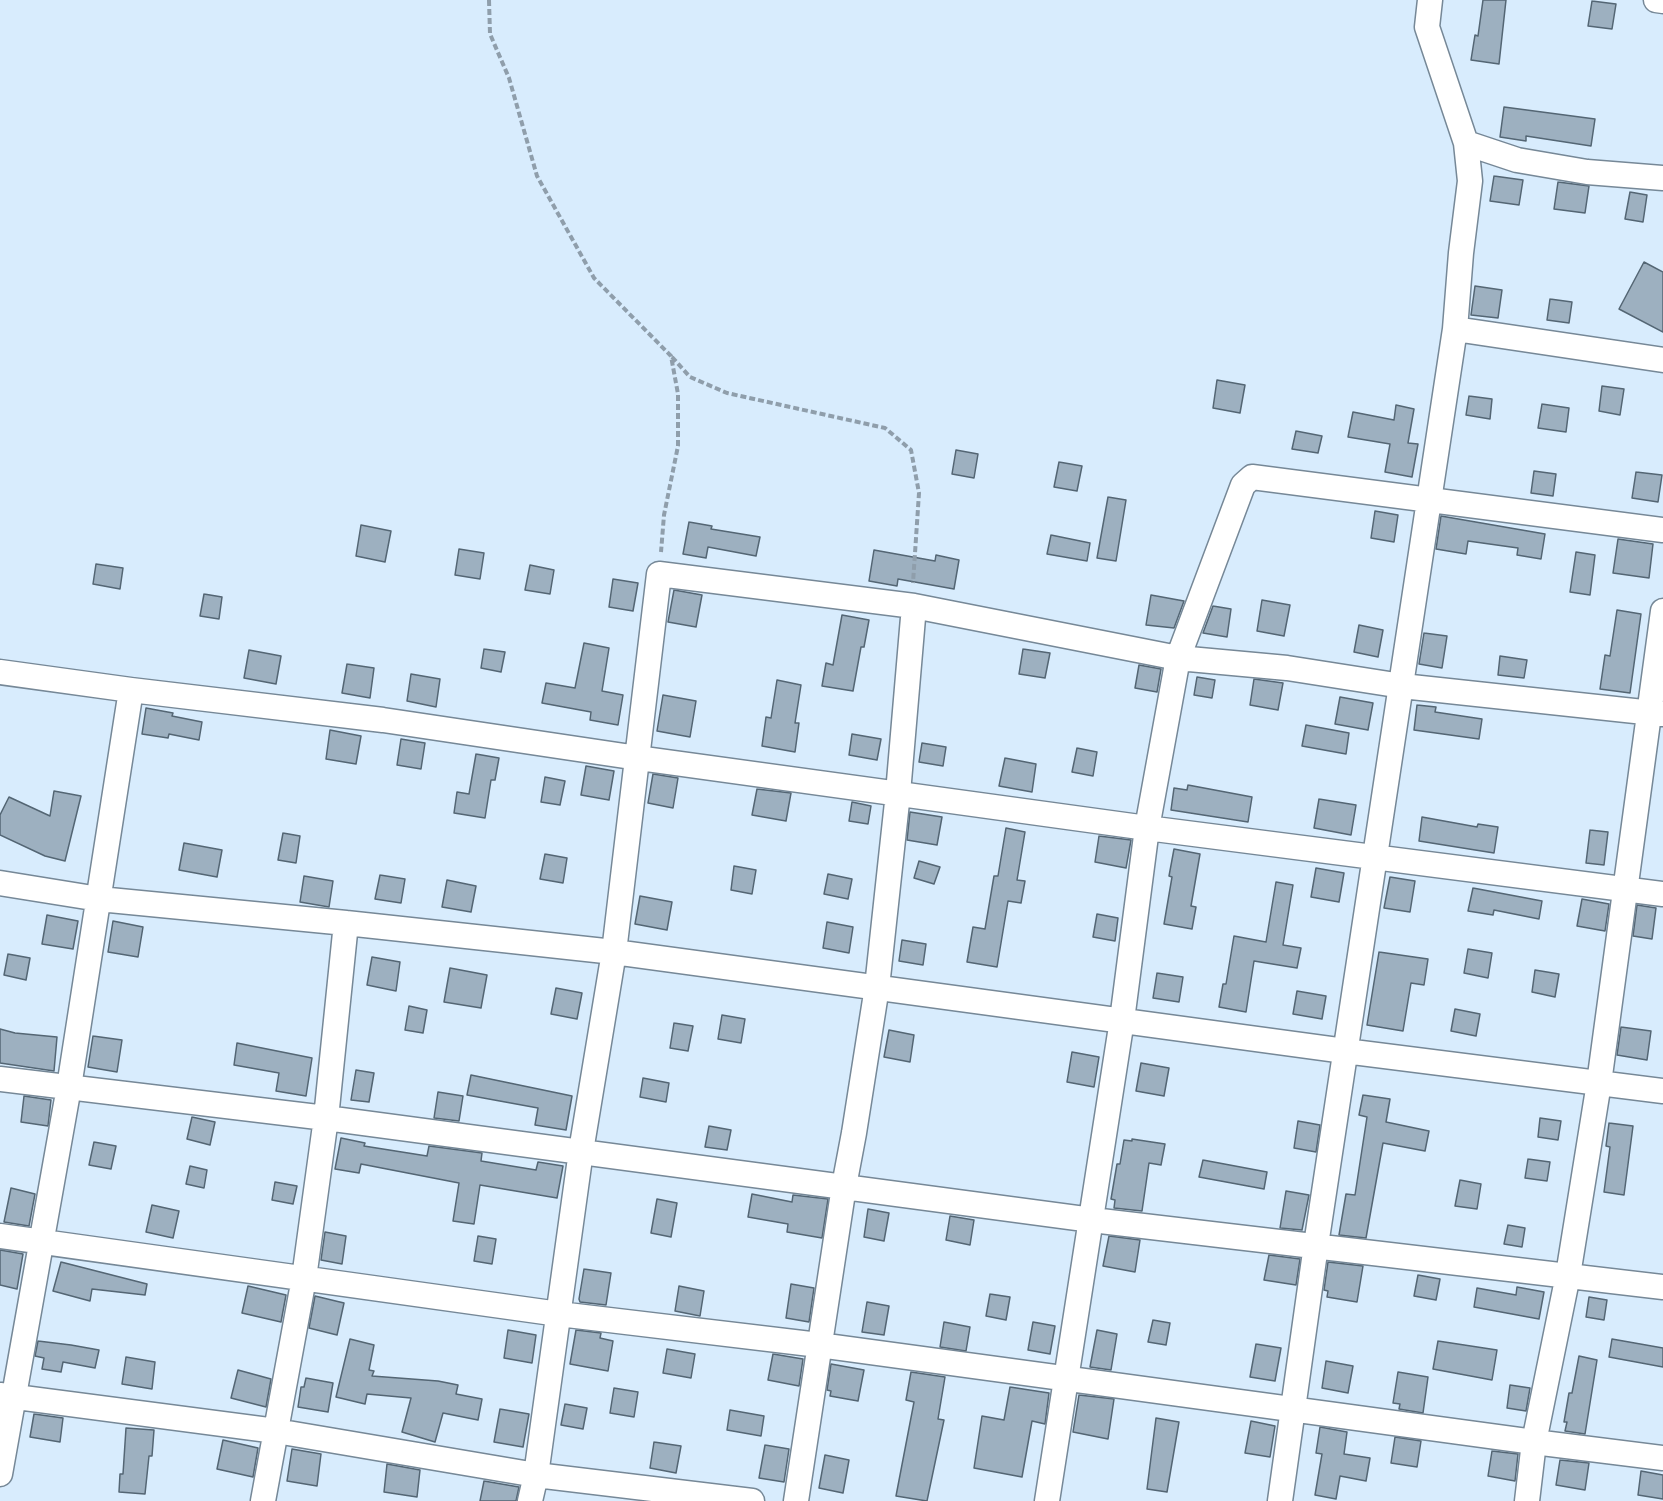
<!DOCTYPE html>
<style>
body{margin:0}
canvas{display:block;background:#d8ecfd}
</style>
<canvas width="1663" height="1501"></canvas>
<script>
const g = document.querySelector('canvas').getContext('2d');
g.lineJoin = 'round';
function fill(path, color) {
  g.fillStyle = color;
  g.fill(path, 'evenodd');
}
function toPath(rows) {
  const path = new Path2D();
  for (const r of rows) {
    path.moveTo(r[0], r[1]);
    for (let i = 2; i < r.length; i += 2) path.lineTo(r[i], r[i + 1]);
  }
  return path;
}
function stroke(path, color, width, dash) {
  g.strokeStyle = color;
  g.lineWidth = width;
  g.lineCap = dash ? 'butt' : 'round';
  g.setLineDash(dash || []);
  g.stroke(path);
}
const building = toPath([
 [1483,0,1506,0,1499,64,1471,60,1475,35,1478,36,1483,0],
 [1592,1,1616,4,1612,29,1588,26,1592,1],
 [1504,107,1595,119,1591,146,1526,136,1526,141,1500,137,1504,107],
 [1494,176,1523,180,1519,205,1490,201,1494,176],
 [1558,182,1589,186,1585,213,1554,209,1558,182],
 [1630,192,1647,195,1643,222,1625,219,1630,192],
 [1644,262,1663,272,1663,332,1619,309,1644,262],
 [1475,286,1502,290,1498,318,1471,315,1475,286],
 [1550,299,1572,302,1569,323,1547,320,1550,299],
 [1217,380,1245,385,1240,413,1213,408,1217,380],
 [1602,386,1624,389,1620,415,1599,411,1602,386],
 [1469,396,1492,399,1490,419,1466,415,1469,396],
 [1542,404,1569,408,1566,432,1538,428,1542,404],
 [1396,405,1414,409,1408,443,1418,444,1412,477,1385,472,1390,444,1348,437,1353,412,1394,420,1396,405],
 [1296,431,1322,436,1318,453,1292,449,1296,431],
 [956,450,978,454,974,478,952,474,956,450],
 [1059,462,1082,466,1077,491,1054,487,1059,462],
 [1534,471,1556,474,1553,496,1531,493,1534,471],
 [1636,472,1662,475,1658,502,1632,498,1636,472],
 [1108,497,1126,500,1116,561,1097,558,1108,497],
 [1375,511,1398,515,1394,542,1371,538,1375,511],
 [1441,516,1545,534,1541,559,1517,555,1518,548,1468,541,1466,554,1436,549,1441,516],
 [689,522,712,526,711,529,760,537,756,556,708,547,706,558,683,554,689,522],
 [361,525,391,531,385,562,356,556,361,525],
 [1051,535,1090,543,1087,561,1047,554,1051,535],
 [1618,539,1653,544,1649,578,1613,573,1618,539],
 [459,549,484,553,480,579,455,575,459,549],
 [874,550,935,561,936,555,959,560,954,589,898,579,897,586,869,581,874,550],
 [1576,552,1595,555,1590,595,1570,592,1576,552],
 [96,564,123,568,120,589,93,584,96,564],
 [530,565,554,570,550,594,525,590,530,565],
 [613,579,638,583,633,611,609,607,613,579],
 [674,590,702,595,696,627,668,622,674,590],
 [204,594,222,597,219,619,200,616,204,594],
 [1151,595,1184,601,1174,628,1146,625,1151,595],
 [1262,600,1290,605,1284,636,1257,631,1262,600],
 [1213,606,1231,609,1227,637,1203,633,1213,606],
 [1617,610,1641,614,1630,693,1600,689,1605,655,1610,656,1617,610],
 [842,615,869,620,864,647,861,647,853,691,822,686,826,663,833,665,842,615],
 [1359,625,1383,630,1378,657,1354,652,1359,625],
 [1424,633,1447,636,1442,668,1419,664,1424,633],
 [584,643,609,648,602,691,623,695,618,725,590,720,591,712,542,703,546,683,575,688,584,643],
 [484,649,505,652,501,672,481,668,484,649],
 [1023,649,1050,653,1045,678,1019,674,1023,649],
 [249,650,281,656,276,684,244,678,249,650],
 [1500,656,1527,660,1524,678,1498,675,1500,656],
 [347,664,374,668,370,698,342,693,347,664],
 [1139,665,1161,669,1157,692,1135,688,1139,665],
 [411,674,440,679,436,707,407,701,411,674],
 [1197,677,1215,680,1212,698,1194,695,1197,677],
 [1254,679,1283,683,1278,710,1250,705,1254,679],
 [777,680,801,685,795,723,799,723,795,752,762,746,766,717,771,718,777,680],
 [663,695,696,701,690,737,657,731,663,695],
 [1340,697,1373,703,1368,730,1335,724,1340,697],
 [1417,705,1436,707,1435,712,1482,719,1479,739,1414,730,1417,705],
 [146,708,173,713,172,716,202,722,199,740,169,734,168,738,142,734,146,708],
 [1306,725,1349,733,1346,754,1302,746,1306,725],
 [330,730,361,736,356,764,326,759,330,730],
 [852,734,881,739,877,760,849,755,852,734],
 [401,739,425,743,421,769,397,765,401,739],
 [922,743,946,747,943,766,919,762,922,743],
 [1077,748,1097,752,1093,776,1072,772,1077,748],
 [476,754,499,758,495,780,491,780,485,818,454,813,457,792,469,794,476,754],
 [1005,758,1036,764,1032,792,999,786,1005,758],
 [586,766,614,771,609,800,581,795,586,766],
 [653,774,678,778,673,808,648,803,653,774],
 [545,777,565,781,560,805,541,802,545,777],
 [1188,785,1252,797,1248,822,1171,810,1174,788,1187,790,1188,785],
 [757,789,791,793,786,821,752,815,757,789],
 [54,791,81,796,65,861,45,856,0,835,0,815,9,797,50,816,54,791],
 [1319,799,1356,805,1351,835,1314,828,1319,799],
 [852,802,871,806,868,824,849,821,852,802],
 [910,812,942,817,937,845,907,840,910,812],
 [1422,817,1477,827,1478,824,1498,827,1494,853,1419,841,1422,817],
 [1006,828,1025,832,1017,880,1025,881,1021,903,1008,901,997,967,967,962,973,927,985,929,994,876,998,876,1006,828],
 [1590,830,1608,832,1604,865,1586,863,1590,830],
 [283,833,300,836,296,863,278,860,283,833],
 [1099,836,1131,840,1126,868,1095,862,1099,836],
 [184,843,222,850,217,877,179,870,184,843],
 [1174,849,1200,854,1191,906,1196,907,1192,929,1164,924,1172,877,1169,876,1174,849],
 [545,854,567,858,563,883,540,879,545,854],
 [919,861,940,867,934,884,914,878,919,861],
 [734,866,756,870,752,894,731,890,734,866],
 [1316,868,1344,873,1339,902,1311,897,1316,868],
 [828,874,852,879,848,899,824,894,828,874],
 [380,875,405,879,401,903,375,899,380,875],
 [304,876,333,881,329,907,300,902,304,876],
 [1390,877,1415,881,1410,912,1384,908,1390,877],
 [447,880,476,886,471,912,442,907,447,880],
 [1276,882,1293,885,1283,945,1301,948,1297,968,1254,961,1246,1012,1219,1007,1223,984,1226,984,1234,936,1266,942,1276,882],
 [1473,888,1542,901,1539,919,1494,910,1493,915,1468,911,1473,888],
 [640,896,672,902,667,930,635,924,640,896],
 [1582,899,1609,904,1605,931,1577,926,1582,899],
 [1637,905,1656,908,1652,939,1633,936,1637,905],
 [1097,914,1118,918,1115,941,1093,937,1097,914],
 [47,915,78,921,73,949,42,944,47,915],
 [113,921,143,927,138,957,108,952,113,921],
 [827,922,853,927,849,953,823,948,827,922],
 [902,940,926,944,923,965,899,961,902,940],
 [1468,949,1492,953,1488,978,1464,973,1468,949],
 [1379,952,1428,959,1424,985,1411,983,1403,1031,1367,1025,1379,952],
 [8,954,30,958,26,980,4,975,8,954],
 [372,957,400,962,396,991,367,985,372,957],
 [450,968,487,975,481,1008,444,1002,450,968],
 [1535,970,1559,974,1555,997,1532,992,1535,970],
 [1157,973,1183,977,1179,1002,1153,998,1157,973],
 [556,988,582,993,577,1019,551,1014,556,988],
 [1297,991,1326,996,1322,1019,1293,1014,1297,991],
 [409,1006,427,1010,423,1033,405,1030,409,1006],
 [1455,1009,1480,1014,1476,1036,1451,1031,1455,1009],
 [722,1015,745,1019,741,1043,718,1039,722,1015],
 [674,1023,693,1026,688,1051,670,1048,674,1023],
 [1621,1027,1651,1031,1647,1060,1617,1055,1621,1027],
 [0,1029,15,1033,57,1037,54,1071,0,1063,0,1029],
 [889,1030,914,1035,910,1062,884,1057,889,1030],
 [93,1036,122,1040,117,1072,88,1067,93,1036],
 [237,1043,312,1058,306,1096,276,1091,279,1073,234,1065,237,1043],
 [1072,1052,1099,1057,1094,1087,1067,1082,1072,1052],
 [1141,1063,1169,1068,1164,1096,1136,1091,1141,1063],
 [356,1070,374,1073,369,1102,351,1100,356,1070],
 [471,1075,572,1096,566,1130,535,1125,538,1108,467,1095,471,1075],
 [643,1078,669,1083,666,1102,640,1097,643,1078],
 [438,1092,463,1096,459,1121,434,1118,438,1092],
 [1363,1095,1390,1099,1386,1122,1429,1131,1425,1151,1383,1143,1366,1238,1339,1235,1346,1194,1355,1195,1367,1117,1359,1115,1363,1095],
 [24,1096,51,1100,48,1126,21,1122,24,1096],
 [192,1117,215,1122,210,1145,187,1139,192,1117],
 [1540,1118,1561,1121,1558,1140,1538,1137,1540,1118],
 [1298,1121,1320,1125,1316,1152,1294,1148,1298,1121],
 [1609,1123,1633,1126,1624,1195,1604,1192,1610,1147,1606,1146,1609,1123],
 [709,1126,731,1130,727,1150,705,1147,709,1126],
 [341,1138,365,1143,364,1146,427,1156,429,1146,482,1153,481,1161,536,1170,538,1162,563,1166,557,1198,480,1185,474,1224,453,1221,459,1183,361,1164,359,1173,335,1169,341,1138],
 [1132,1139,1165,1144,1161,1165,1149,1163,1142,1211,1114,1208,1115,1200,1111,1199,1117,1164,1120,1164,1124,1140,1132,1141,1132,1139],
 [94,1142,116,1146,111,1169,89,1165,94,1142],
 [1528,1159,1550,1162,1547,1181,1525,1178,1528,1159],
 [1203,1160,1267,1172,1264,1189,1199,1177,1203,1160],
 [190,1166,207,1170,204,1188,186,1184,190,1166],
 [1460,1180,1481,1184,1477,1209,1455,1206,1460,1180],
 [275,1182,297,1186,293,1204,272,1200,275,1182],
 [11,1188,35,1194,29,1226,4,1222,11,1188],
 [1286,1191,1309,1195,1302,1230,1280,1228,1286,1191],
 [752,1194,792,1202,793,1195,828,1199,822,1238,787,1232,788,1224,748,1217,752,1194],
 [657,1199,677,1203,671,1237,651,1233,657,1199],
 [152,1205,179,1211,173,1238,146,1232,152,1205],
 [868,1209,889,1213,884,1241,864,1237,868,1209],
 [950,1216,974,1220,970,1245,946,1240,950,1216],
 [1508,1225,1525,1228,1522,1247,1504,1244,1508,1225],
 [325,1232,346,1236,342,1264,321,1260,325,1232],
 [478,1236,496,1239,492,1264,474,1261,478,1236],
 [1109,1236,1140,1240,1135,1272,1103,1266,1109,1236],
 [0,1250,23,1254,17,1289,0,1285,0,1250],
 [1269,1255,1300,1259,1296,1285,1264,1280,1269,1255],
 [61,1262,147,1284,145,1295,92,1289,90,1301,53,1291,61,1262],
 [1328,1262,1363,1266,1357,1302,1327,1297,1328,1291,1324,1290,1328,1262],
 [584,1269,611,1273,606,1305,580,1302,579,1299,584,1269],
 [1418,1275,1440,1279,1436,1300,1414,1296,1418,1275],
 [791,1284,814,1288,809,1322,786,1318,791,1284],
 [248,1286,286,1295,281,1322,242,1313,248,1286],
 [679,1286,704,1291,700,1316,675,1311,679,1286],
 [1517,1287,1544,1292,1539,1319,1474,1307,1477,1288,1516,1295,1517,1287],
 [990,1294,1010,1297,1006,1320,986,1316,990,1294],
 [315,1296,344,1303,337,1335,309,1328,315,1296],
 [1589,1297,1607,1300,1604,1320,1586,1317,1589,1297],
 [867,1302,889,1306,884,1335,862,1332,867,1302],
 [1153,1320,1170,1323,1166,1345,1148,1342,1153,1320],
 [944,1322,970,1327,966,1351,940,1347,944,1322],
 [1033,1322,1055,1326,1050,1354,1028,1350,1033,1322],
 [508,1330,536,1335,532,1363,504,1358,508,1330],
 [576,1330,601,1333,600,1338,613,1341,608,1371,570,1364,576,1330],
 [1097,1330,1117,1334,1111,1370,1090,1367,1097,1330],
 [350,1339,374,1345,369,1370,374,1371,372,1376,438,1381,458,1385,456,1394,482,1399,478,1420,443,1413,435,1442,402,1432,411,1398,367,1394,365,1404,336,1397,350,1339],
 [1612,1339,1663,1348,1663,1367,1609,1357,1612,1339],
 [38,1341,71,1345,99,1350,95,1368,63,1362,61,1372,42,1369,44,1358,35,1356,38,1341],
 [1438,1341,1497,1350,1492,1380,1433,1369,1438,1341],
 [1256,1344,1281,1348,1275,1381,1250,1377,1256,1344],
 [667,1349,695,1354,691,1378,663,1373,667,1349],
 [773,1354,803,1359,799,1386,768,1380,773,1354],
 [1579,1356,1597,1360,1585,1434,1565,1431,1567,1422,1564,1422,1569,1393,1572,1393,1579,1356],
 [126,1357,155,1362,152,1389,122,1384,126,1357],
 [1326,1361,1353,1366,1348,1393,1322,1388,1326,1361],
 [831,1364,864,1370,858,1401,830,1396,831,1391,827,1390,831,1364],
 [238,1370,271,1379,266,1407,231,1398,238,1370],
 [911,1372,945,1377,938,1419,944,1420,927,1501,896,1496,914,1402,906,1400,911,1372],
 [1398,1372,1428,1377,1423,1413,1399,1409,1400,1404,1393,1403,1398,1372],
 [306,1378,333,1383,328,1412,298,1407,301,1387,304,1387,306,1378],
 [1510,1385,1530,1388,1526,1411,1507,1408,1510,1385],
 [1010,1387,1049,1393,1045,1424,1032,1421,1022,1477,974,1468,982,1416,1004,1420,1010,1387],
 [614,1388,638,1392,634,1417,610,1413,614,1388],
 [1079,1395,1114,1399,1108,1439,1073,1432,1079,1395],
 [565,1404,587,1408,583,1429,561,1425,565,1404],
 [500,1409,529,1414,523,1447,494,1442,500,1409],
 [730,1410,764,1416,761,1436,727,1430,730,1410],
 [34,1414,63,1418,60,1442,30,1437,34,1414],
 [1156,1418,1179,1422,1167,1492,1147,1489,1156,1418],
 [1251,1421,1275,1426,1270,1457,1245,1453,1251,1421],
 [1320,1427,1347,1432,1344,1454,1370,1458,1366,1481,1340,1476,1336,1499,1315,1495,1322,1454,1316,1453,1320,1427],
 [126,1428,154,1430,152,1456,149,1456,145,1494,119,1492,120,1474,123,1474,126,1428],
 [1395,1437,1421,1441,1417,1467,1391,1463,1395,1437],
 [223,1440,258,1448,253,1477,217,1469,223,1440],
 [654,1442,681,1446,676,1473,650,1468,654,1442],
 [765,1445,789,1449,784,1482,759,1478,765,1445],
 [292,1449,321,1454,317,1486,287,1481,292,1449],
 [1492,1451,1518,1454,1515,1481,1488,1476,1492,1451],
 [825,1455,849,1460,843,1493,819,1488,825,1455],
 [1560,1460,1589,1463,1585,1490,1556,1485,1560,1460],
 [387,1464,420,1470,417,1497,384,1492,387,1464],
 [1641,1471,1663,1475,1663,1499,1638,1495,1641,1471],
 [484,1481,519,1487,516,1501,480,1501,484,1481]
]);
const path = toPath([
 [489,0,490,34,509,78,537,176,594,278,671,356,678,394,678,446,664,515,661,552],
 [672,357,690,377,727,393,885,428,911,450,919,493,913,583]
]);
const street = toPath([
 [1430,0,1427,27,1466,143,1470,181,1461,253,1455,329],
 [1656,0,1663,1],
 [1466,143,1517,160,1587,172,1663,178],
 [0,672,131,690,383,720,638,758,1147,828,1663,894],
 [0,883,99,899,346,923,614,952,1345,1051,1663,1091],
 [0,1079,326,1118,1092,1220,1663,1287],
 [0,1236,559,1314,819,1345,1534,1442,1663,1458],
 [0,1395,276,1431,536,1475,752,1501],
 [0,1474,69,1087,131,690],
 [263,1501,304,1278,326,1118,346,923],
 [530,1501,536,1475,581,1151,614,952,659,574,914,606,1178,658,1287,668,1402,686,1663,714],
 [796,1501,844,1186,854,1133,877,987,898,793,914,606],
 [1047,1501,1122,1020,1147,828,1178,658,1243,485,1252,477,1663,530],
 [1280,1501,1316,1245,1455,329,1663,360],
 [1527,1501,1534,1442,1568,1275,1599,1083,1663,611]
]);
fill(building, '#9db0c0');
stroke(building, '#546674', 1.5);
stroke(street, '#768897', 27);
stroke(path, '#8f9eab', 4, [6, 3]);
stroke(street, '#fff', 24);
</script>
